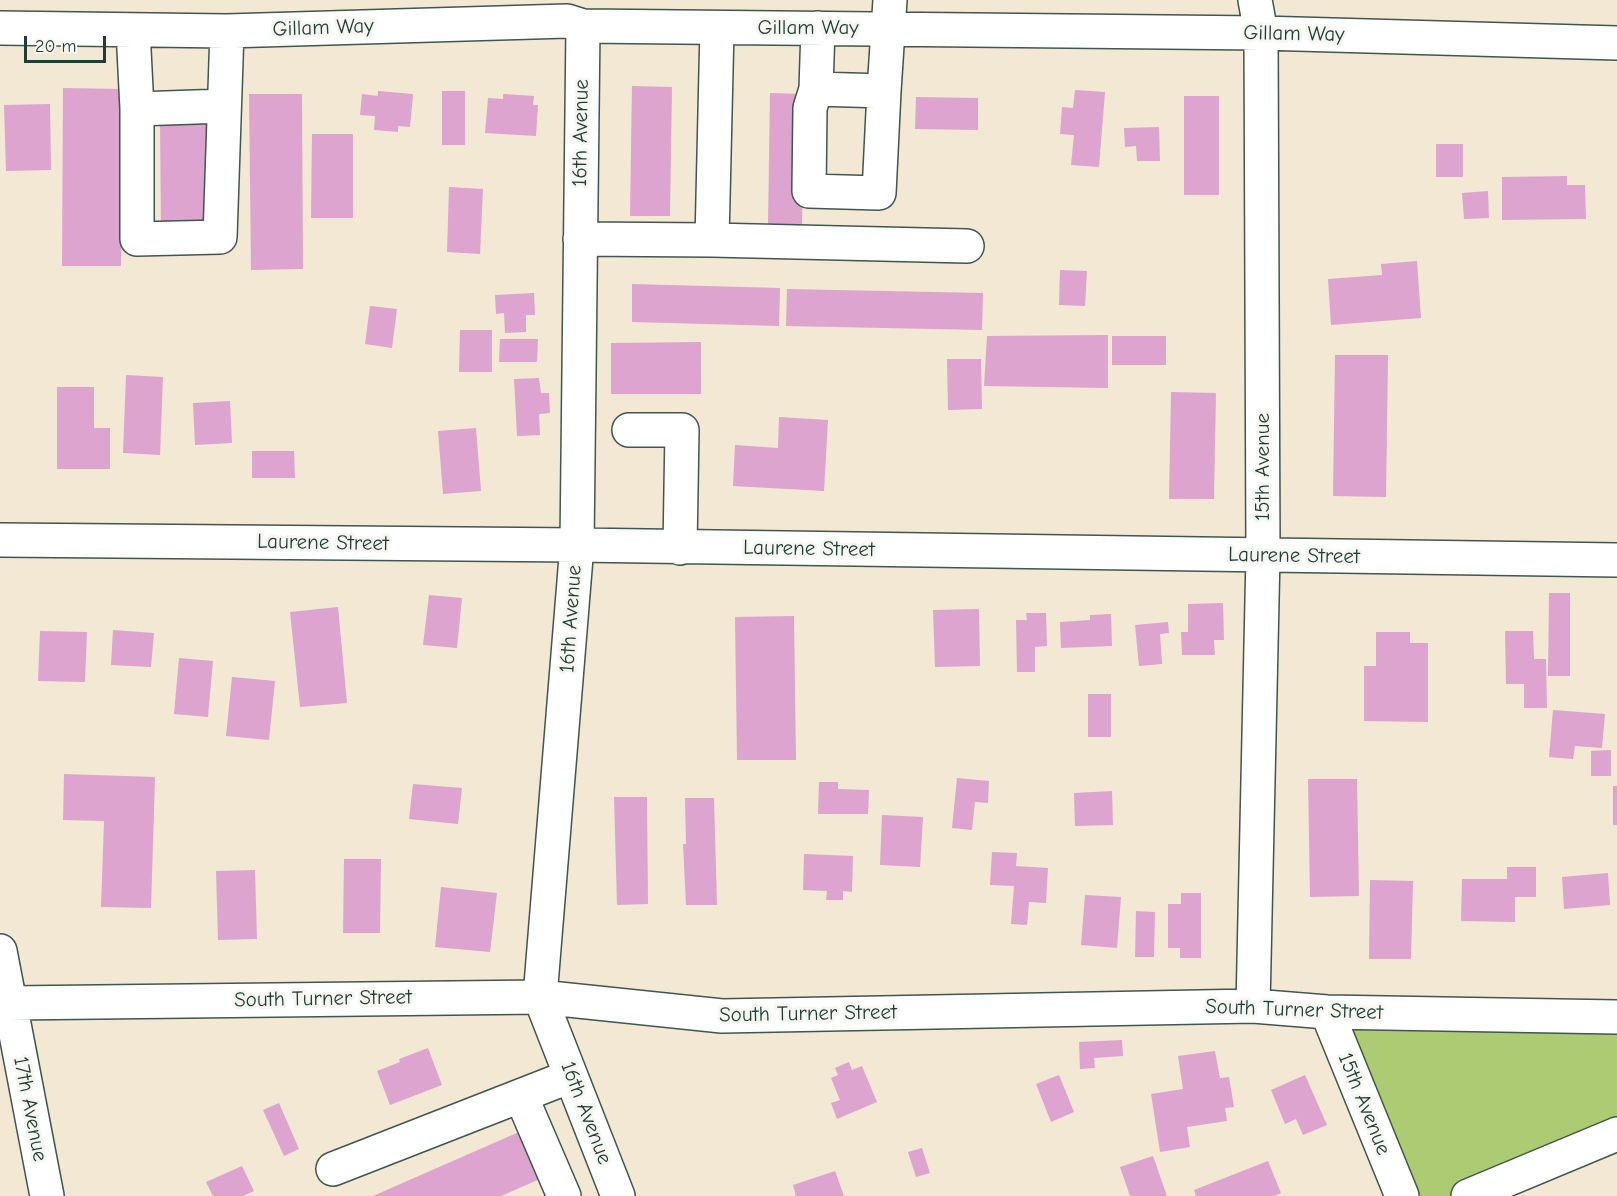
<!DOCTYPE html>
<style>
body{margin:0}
#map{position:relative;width:1617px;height:1196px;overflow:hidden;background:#f2e8d4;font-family:"Comic Neue",sans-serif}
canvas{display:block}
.scale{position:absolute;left:24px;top:36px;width:82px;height:27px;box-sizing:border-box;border:3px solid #1f3d34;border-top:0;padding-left:8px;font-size:18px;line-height:21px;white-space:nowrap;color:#1f3d34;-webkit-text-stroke:4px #f6f6f2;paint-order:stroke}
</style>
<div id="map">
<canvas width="1617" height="1196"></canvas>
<div class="scale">20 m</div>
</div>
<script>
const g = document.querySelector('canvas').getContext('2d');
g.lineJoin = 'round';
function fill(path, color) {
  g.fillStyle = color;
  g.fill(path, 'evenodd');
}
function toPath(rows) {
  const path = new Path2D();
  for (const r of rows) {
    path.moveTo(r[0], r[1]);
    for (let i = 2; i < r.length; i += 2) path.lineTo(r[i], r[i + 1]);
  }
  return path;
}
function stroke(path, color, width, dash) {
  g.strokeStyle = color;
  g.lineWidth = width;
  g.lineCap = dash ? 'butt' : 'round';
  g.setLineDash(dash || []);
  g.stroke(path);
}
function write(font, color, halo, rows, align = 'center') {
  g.font = font + ' "Comic Neue",sans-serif';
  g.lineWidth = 6;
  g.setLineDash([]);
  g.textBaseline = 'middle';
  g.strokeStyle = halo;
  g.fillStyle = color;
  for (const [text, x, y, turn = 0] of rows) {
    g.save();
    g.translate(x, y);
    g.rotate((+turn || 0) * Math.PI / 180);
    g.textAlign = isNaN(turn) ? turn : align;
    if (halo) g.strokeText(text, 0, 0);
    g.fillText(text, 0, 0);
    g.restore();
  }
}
const green = toPath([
 [1327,1012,1617,1017,1617,1134,1468,1196,1402,1196]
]);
const building = toPath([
 [632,86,672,87,670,216,630,216],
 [63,88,122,89,121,266,62,266],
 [1075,90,1105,92,1099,167,1071,165,1074,135,1060,134,1062,107,1073,108],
 [378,91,413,94,410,127,398,126,398,132,374,130,375,116,360,115,362,94,378,96],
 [442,91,465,91,465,145,442,145],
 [770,93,804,94,802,225,768,224],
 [249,94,302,94,303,269,251,270],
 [503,94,534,96,533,105,538,105,536,136,485,133,488,98,503,99],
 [1184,96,1219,96,1219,195,1184,195],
 [916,97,978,98,978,130,915,129],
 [50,104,51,170,6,171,4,105],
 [160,124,208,124,208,229,161,229],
 [1159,127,1160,161,1137,161,1136,146,1125,147,1124,128],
 [312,134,353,134,353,218,311,218],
 [1436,144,1463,144,1463,177,1436,177],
 [1567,176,1567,185,1585,185,1586,219,1502,220,1502,177],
 [449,187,483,189,480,254,447,252],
 [1488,191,1489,218,1464,219,1462,193],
 [1417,261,1421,318,1331,325,1328,279,1382,275,1381,264],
 [1060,270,1087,271,1085,306,1059,305],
 [632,284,780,288,779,326,632,322],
 [787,289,983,293,982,330,786,326],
 [534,293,535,315,526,315,526,332,505,333,504,313,496,314,495,295],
 [370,306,397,309,392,348,365,344],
 [460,330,492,330,492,372,459,372],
 [1108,335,1108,388,984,386,987,336],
 [1112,336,1166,336,1166,365,1112,365],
 [500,339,538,339,537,362,499,362],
 [701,342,701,394,611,394,611,343],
 [1335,355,1388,355,1386,497,1333,496],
 [947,359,981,359,982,409,948,410],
 [126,375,163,377,160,455,123,453],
 [539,378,541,393,549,393,550,413,539,414,540,435,517,436,514,379],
 [57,387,94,387,94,428,110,428,110,469,57,469],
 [1171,392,1216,393,1214,499,1169,499],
 [230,401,232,443,195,445,193,403],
 [779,417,828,420,824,491,733,486,735,445,778,448],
 [476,428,481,491,443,494,438,431],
 [252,451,294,451,295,478,252,478],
 [1549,593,1570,593,1570,676,1548,676],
 [429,595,462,598,457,648,423,645],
 [1223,603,1224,640,1214,640,1215,655,1182,655,1181,632,1188,632,1188,604],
 [338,607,347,703,300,707,290,612],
 [979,609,980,666,935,667,933,610],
 [1026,613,1046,613,1047,646,1035,647,1035,672,1017,672,1016,620,1027,620],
 [1111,614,1112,646,1061,648,1060,622,1090,620,1090,615],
 [794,616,796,760,737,760,735,617],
 [1168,622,1169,633,1160,634,1162,664,1139,666,1135,625],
 [113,630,154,633,151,667,111,665],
 [40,631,87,632,85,682,38,681],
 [1505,631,1533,631,1534,659,1546,659,1547,708,1524,708,1524,684,1506,684],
 [1376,632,1410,632,1410,643,1428,643,1428,722,1364,721,1364,666,1376,666],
 [179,658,213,661,208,717,174,714],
 [232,677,275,681,269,740,226,736],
 [1088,694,1111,694,1111,737,1088,737],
 [1553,710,1605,714,1602,748,1575,746,1573,759,1549,757],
 [1611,750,1611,776,1591,776,1591,751],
 [64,774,155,777,151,908,101,907,104,821,63,820],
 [957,778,989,781,988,803,975,802,972,830,952,828],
 [1308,779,1357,779,1359,896,1310,897],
 [819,782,838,782,838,789,869,790,868,814,818,814],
 [413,784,462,788,458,824,409,819],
 [1613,786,1617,786,1617,825,1613,825],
 [1112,791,1113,825,1075,826,1074,793],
 [614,797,647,797,648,904,617,905],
 [685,798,714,798,717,905,686,905,683,844,686,844],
 [882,815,923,817,920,867,880,865],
 [992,852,1017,853,1016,866,1048,868,1046,903,1029,902,1027,925,1011,924,1014,886,990,885],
 [804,854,853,856,852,892,843,891,843,900,826,900,827,891,803,890],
 [344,859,381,859,380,933,343,933],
 [1507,867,1536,867,1536,897,1515,897,1515,922,1461,921,1462,879,1507,879],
 [255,870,257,939,218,940,216,871],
 [1608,873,1610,905,1564,909,1562,877],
 [1370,880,1413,881,1411,959,1369,959],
 [441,887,497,893,490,952,435,947],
 [1181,893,1201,893,1201,958,1180,958,1180,948,1168,948,1168,904,1181,904],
 [1085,895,1121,897,1117,948,1081,945],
 [1136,911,1155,912,1154,957,1135,957],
 [1122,1040,1123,1056,1094,1058,1095,1068,1080,1069,1079,1042],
 [428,1048,442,1085,390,1105,377,1071,400,1062,399,1059],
 [1215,1051,1220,1078,1229,1077,1234,1107,1225,1108,1227,1121,1187,1127,1190,1147,1160,1152,1151,1094,1183,1089,1178,1056],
 [849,1062,852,1070,862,1066,877,1102,837,1119,831,1103,840,1100,831,1078,838,1075,835,1068],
 [1059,1075,1074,1112,1051,1122,1036,1084],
 [1305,1075,1327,1125,1303,1135,1296,1119,1285,1124,1271,1090],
 [279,1103,299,1149,284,1156,263,1110],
 [528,1128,549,1175,501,1196,373,1196],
 [922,1148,930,1173,916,1177,908,1152],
 [1153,1156,1167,1196,1130,1196,1120,1167],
 [1268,1161,1281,1193,1274,1196,1196,1196,1194,1190],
 [242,1166,254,1191,243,1196,213,1196,206,1182],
 [835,1171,844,1196,796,1196,793,1185]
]);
const minor = toPath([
 [583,26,577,545,540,997,618,1196],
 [0,28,227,31,567,21,583,26,1261,33,1617,43],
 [818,28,816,89,884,91,890,0],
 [133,30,137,109,137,239,220,237,227,31],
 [816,89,810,108,809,191,879,193,884,91],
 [137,109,224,106],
 [580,239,712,240,967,246],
 [712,240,717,28],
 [629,430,682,430,680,548],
 [0,540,577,545,1617,560],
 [0,951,47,1196],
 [0,1004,10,1003,540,997,722,1016,1253,1006,1327,1012,1617,1017],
 [1253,1006,1263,555,1261,33,1255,0],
 [1327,1012,1402,1196],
 [521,1096,564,1196],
 [333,1169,571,1076],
 [1468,1196,1617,1134]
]);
const streetNames = [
 ["Gillam Way",323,28,-2],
 ["Gillam Way",808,28],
 ["Gillam Way",1294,34,1],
 ["16th Avenue",581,133,-89],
 ["15th Avenue",1263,467,-90],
 ["Laurene Street",323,543,1],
 ["Laurene Street",809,549,1],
 ["Laurene Street",1294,556,1],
 ["16th Avenue",571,619,-86],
 ["South Turner Street",323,999,-1],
 ["South Turner Street",1294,1010,2],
 ["South Turner Street",808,1014,-1],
 ["15th Avenue",1364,1104,68],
 ["17th Avenue",30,1109,79],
 ["16th Avenue",586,1113,69]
];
fill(green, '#accb73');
fill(building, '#dca4cf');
stroke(minor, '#3f574c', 36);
stroke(minor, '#fff', 33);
write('21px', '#1f3d34', '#f6f6f2', streetNames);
</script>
